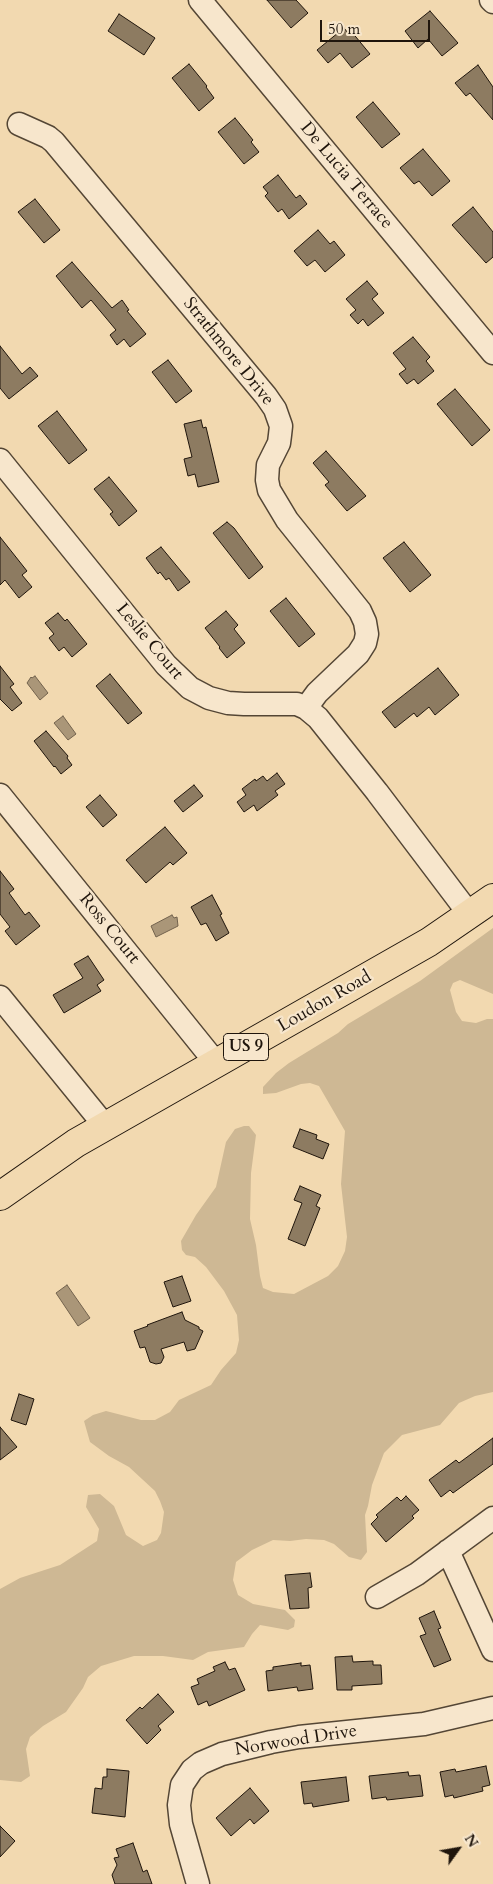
<!DOCTYPE html>
<style>
body{margin:0}
#map{position:relative;width:493px;height:1884px;overflow:hidden;background:#f2d9b0;font-family:Cardo,serif}
canvas{display:block}
.north{position:absolute;left:433px;top:1824px;width:50px;height:50px;-webkit-text-stroke:4px #f7e6cc;paint-order:stroke;rotate:58deg;font-size:14px;font-weight:700;line-height:20px;text-align:center;color:#1f150c}
.north::after{content:'';display:block;margin:auto;width:18px;height:22px;background:#1f150c;clip-path:polygon(50% 0,100% 100%,50% 72%,0 100%)}
.scale{position:absolute;left:320px;top:20px;width:110px;height:22px;box-sizing:border-box;border:2px solid #1f150c;border-top:0;padding-left:6px;font-size:15px;line-height:18px;white-space:nowrap;color:#1f150c;-webkit-text-stroke:4px #f7e6cc;paint-order:stroke}
</style>
<div id="map">
<canvas width="493" height="1884"></canvas>
<div class="north">N</div>
<div class="scale">50 m</div>
</div>
<script>
const g = document.querySelector('canvas').getContext('2d');
g.lineJoin = 'round';
function fill(path, color) {
  g.fillStyle = color;
  g.fill(path, 'evenodd');
}
function toPath(rows) {
  const path = new Path2D();
  for (const r of rows) {
    path.moveTo(r[0], r[1]);
    for (let i = 2; i < r.length; i += 2) path.lineTo(r[i], r[i + 1]);
  }
  return path;
}
function stroke(path, color, width, dash) {
  g.strokeStyle = color;
  g.lineWidth = width;
  g.lineCap = dash ? 'butt' : 'round';
  g.setLineDash(dash || []);
  g.stroke(path);
}
function write(font, color, halo, rows, align = 'center') {
  g.font = font + ' Cardo,serif';
  g.lineWidth = 4.5;
  g.setLineDash([]);
  g.textBaseline = 'middle';
  g.strokeStyle = halo;
  g.fillStyle = color;
  for (const [text, x, y, turn = 0] of rows) {
    g.save();
    g.translate(x, y);
    g.rotate((+turn || 0) * Math.PI / 180);
    g.textAlign = isNaN(turn) ? turn : align;
    if (halo) g.strokeText(text, 0, 0);
    g.fillText(text, 0, 0);
    g.restore();
  }
}
const green = toPath([
 [493,928,493,994,460,980,453,983,450,990,456,1012,462,1021,476,1023,487,1019,493,1019,493,1392,475,1396,459,1403,440,1425,402,1435,384,1453,372,1485,368,1506,365,1515,367,1552,361,1560,349,1557,334,1544,324,1540,306,1539,290,1541,273,1540,252,1550,236,1562,233,1580,238,1595,253,1604,285,1610,295,1620,294,1627,288,1630,260,1625,252,1634,244,1647,208,1652,193,1660,163,1656,134,1656,101,1666,88,1677,83,1688,66,1712,43,1726,30,1737,26,1749,30,1776,21,1782,0,1780,0,1589,20,1578,60,1565,97,1541,99,1529,86,1507,88,1495,100,1494,114,1506,126,1535,143,1546,157,1540,161,1533,164,1512,160,1501,155,1491,129,1467,109,1456,90,1442,84,1421,93,1415,106,1411,141,1420,155,1420,170,1412,179,1400,211,1385,221,1370,236,1353,239,1340,237,1315,224,1291,206,1267,195,1257,186,1255,182,1250,181,1241,196,1215,216,1187,226,1142,235,1129,244,1126,249,1126,256,1135,251,1173,250,1219,256,1245,260,1276,263,1288,273,1292,294,1294,328,1276,338,1266,345,1251,347,1237,341,1184,345,1131,319,1086,310,1083,301,1084,276,1093,263,1094,263,1087,276,1073,289,1063,338,1033,348,1024,420,981]
]);
const water = toPath([
 [35,676,48,693,40,700,27,683,31,677,32,678,35,676],
 [63,716,76,734,68,740,54,723,63,716],
 [172,915,174,918,177,917,178,926,156,937,151,926,172,915],
 [67,1285,90,1318,78,1326,56,1293,67,1285]
]);
const building = toPath([
 [267,0,296,0,308,13,291,28,267,0],
 [430,11,458,43,442,56,428,39,418,48,405,31,430,11],
 [119,14,155,38,144,55,108,31,119,14],
 [344,28,348,33,351,31,370,54,352,68,340,53,328,63,317,50,344,28],
 [189,64,207,86,206,87,214,98,199,111,172,78,189,64],
 [478,65,493,87,493,120,470,93,466,96,455,83,478,65],
 [373,102,400,134,382,148,356,117,373,102],
 [235,118,253,140,251,142,259,152,244,164,218,132,235,118],
 [423,149,450,181,432,196,419,181,414,184,400,168,423,149],
 [278,175,296,198,300,195,307,204,289,219,282,209,278,212,265,196,268,193,263,187,278,175],
 [35,199,60,230,44,243,18,212,35,199],
 [473,207,493,232,493,257,486,263,452,225,473,207],
 [318,230,330,244,334,241,345,255,325,272,315,260,307,266,294,251,318,230],
 [72,262,112,308,122,300,129,310,127,311,146,334,130,347,124,339,117,345,110,335,116,330,91,300,82,308,56,276,72,262],
 [367,281,378,294,372,299,384,313,368,326,363,319,358,324,350,315,356,310,346,299,367,281],
 [413,337,430,357,426,361,434,371,418,384,414,379,407,384,399,374,406,369,393,353,413,337],
 [0,346,22,374,30,367,38,376,9,399,0,388,0,346],
 [168,360,192,391,176,403,152,372,168,360],
 [455,389,490,430,472,446,437,404,455,389],
 [57,411,87,450,69,464,38,426,57,411],
 [201,420,203,428,206,427,219,482,198,487,195,474,188,476,184,459,192,457,184,424,201,420],
 [326,451,366,496,347,511,325,485,329,482,313,463,326,451],
 [109,477,137,511,119,526,110,514,113,512,94,489,109,477],
 [227,522,234,528,263,567,249,579,213,533,227,522],
 [0,537,27,571,22,575,32,587,19,598,5,580,0,585,0,537],
 [404,542,431,575,410,592,383,558,404,542],
 [161,547,190,582,178,591,169,578,166,580,160,572,158,574,146,558,161,547],
 [286,598,315,634,299,647,270,611,286,598],
 [226,611,238,625,234,629,245,643,227,658,219,648,220,647,205,628,226,611],
 [58,613,65,621,67,619,87,644,72,657,64,647,59,651,49,638,54,634,45,623,58,613],
 [0,666,14,684,10,687,22,703,12,711,0,699,0,666],
 [438,668,459,695,435,715,429,707,417,717,414,713,395,728,382,712,438,668],
 [110,674,142,713,128,724,96,686,110,674],
 [46,731,68,756,67,758,72,765,61,774,55,766,54,767,34,741,46,731],
 [277,773,285,784,275,791,278,795,257,811,254,805,244,812,237,802,246,795,242,789,255,779,256,781,263,776,267,781,277,773],
 [194,785,203,796,183,812,174,801,194,785],
 [100,795,117,815,103,827,86,807,100,795],
 [165,827,187,853,173,865,170,862,146,883,126,860,165,827],
 [0,871,14,889,9,893,25,915,29,912,40,926,16,945,5,931,10,927,0,914,0,871],
 [212,895,222,914,220,915,229,933,216,941,206,923,201,925,191,907,212,895],
 [88,956,104,980,97,985,101,991,64,1013,53,995,83,978,74,964,88,956],
 [300,1129,317,1135,316,1139,329,1144,323,1159,293,1147,300,1129],
 [300,1186,321,1195,316,1206,320,1208,305,1246,288,1239,302,1203,294,1200,300,1186],
 [182,1276,191,1301,173,1307,164,1282,182,1276],
 [182,1312,185,1320,199,1327,199,1329,203,1331,195,1349,187,1351,184,1342,161,1349,164,1357,161,1363,156,1364,150,1362,145,1347,140,1348,134,1331,148,1326,147,1325,182,1312],
 [19,1394,34,1399,26,1425,11,1420,19,1394],
 [0,1427,17,1447,0,1460,0,1427],
 [493,1438,493,1464,453,1493,450,1490,441,1497,429,1480,456,1460,459,1463,493,1438],
 [406,1496,419,1510,412,1516,414,1518,386,1542,371,1524,378,1517,376,1515,397,1497,401,1501,406,1496],
 [310,1573,312,1587,308,1588,309,1608,290,1609,285,1575,310,1573],
 [434,1611,441,1628,438,1629,451,1660,434,1667,420,1636,426,1634,419,1618,434,1611],
 [352,1656,353,1662,373,1661,373,1665,381,1665,382,1684,352,1686,352,1690,337,1690,335,1657,352,1656],
 [225,1662,229,1670,235,1668,245,1690,209,1706,207,1701,198,1705,191,1687,199,1684,197,1679,215,1671,213,1667,225,1662],
 [301,1663,301,1666,310,1665,313,1689,298,1691,297,1687,268,1691,266,1671,273,1670,273,1667,301,1663],
 [158,1694,174,1712,158,1726,161,1730,147,1744,126,1720,140,1707,142,1709,158,1694],
 [486,1766,490,1785,482,1787,483,1791,454,1798,453,1795,445,1797,440,1772,455,1769,456,1772,486,1766],
 [107,1769,129,1771,125,1817,92,1813,95,1788,102,1789,103,1777,107,1777,107,1769],
 [408,1772,409,1776,420,1775,423,1796,387,1800,386,1797,372,1799,369,1776,408,1772],
 [346,1777,349,1801,313,1807,312,1803,304,1804,301,1782,346,1777],
 [250,1788,269,1811,254,1824,250,1819,231,1836,216,1818,250,1788],
 [0,1826,15,1841,0,1857,0,1826],
 [133,1843,143,1872,147,1870,152,1884,115,1884,112,1875,117,1865,114,1858,119,1857,116,1849,133,1843]
]);
const minor = toPath([
 [200,0,493,353],
 [491,0,493,2],
 [19,124,48,137,54,142,266,396,275,409,281,426,280,435,279,443,268,465,267,480,269,490,287,520,360,611,365,622,367,634,365,643,358,654,317,693,306,708],
 [0,460,166,665,190,688,209,698,228,703,244,704,297,704,306,708,318,718,377,792,470,915],
 [0,795,216,1063],
 [0,997,105,1126],
 [448,1551,493,1650],
 [377,1597,417,1574,493,1518],
 [198,1884,181,1824,179,1805,182,1785,192,1770,201,1763,222,1754,271,1742,299,1737,424,1724,493,1708]
]);
const major = toPath([
 [0,1196,76,1143,429,942,493,898]
]);
const shields = [
 [246,1047,45]
];
const shieldNames = [
 ["US 9",246,1047]
];
const streetNames = [
 ["De Lucia Terrace",346,176,50],
 ["Strathmore Drive",228,352,51],
 ["Leslie Court",149,642,50],
 ["Ross Court",109,929,51],
 ["Loudon Road",325,1002,-30],
 ["Norwood Drive",296,1741,-9]
];
fill(green, '#ceb894');
fill(water, '#aa9678');
stroke(water, '#72624d', 1);
fill(building, '#8d7b61');
stroke(building, '#1f150c', 1);
stroke(minor, '#544635', 25);
stroke(major, '#1f150c', 30);
stroke(minor, '#f7e6cc', 22);
stroke(major, '#f2d9b0', 28);
for (const [x, y, w] of shields) {
  const box = new Path2D();
  box.roundRect(x - w / 2, y - 13.5, w, 27, 4);
  g.fillStyle = '#f7e6cc';
  g.fill(box);
  stroke(box, '#1f150c', 1);
}
write('bold 16px', '#1f150c', null, shieldNames);
write('18px', '#1f150c', '#f7e6cc', streetNames);
</script>
